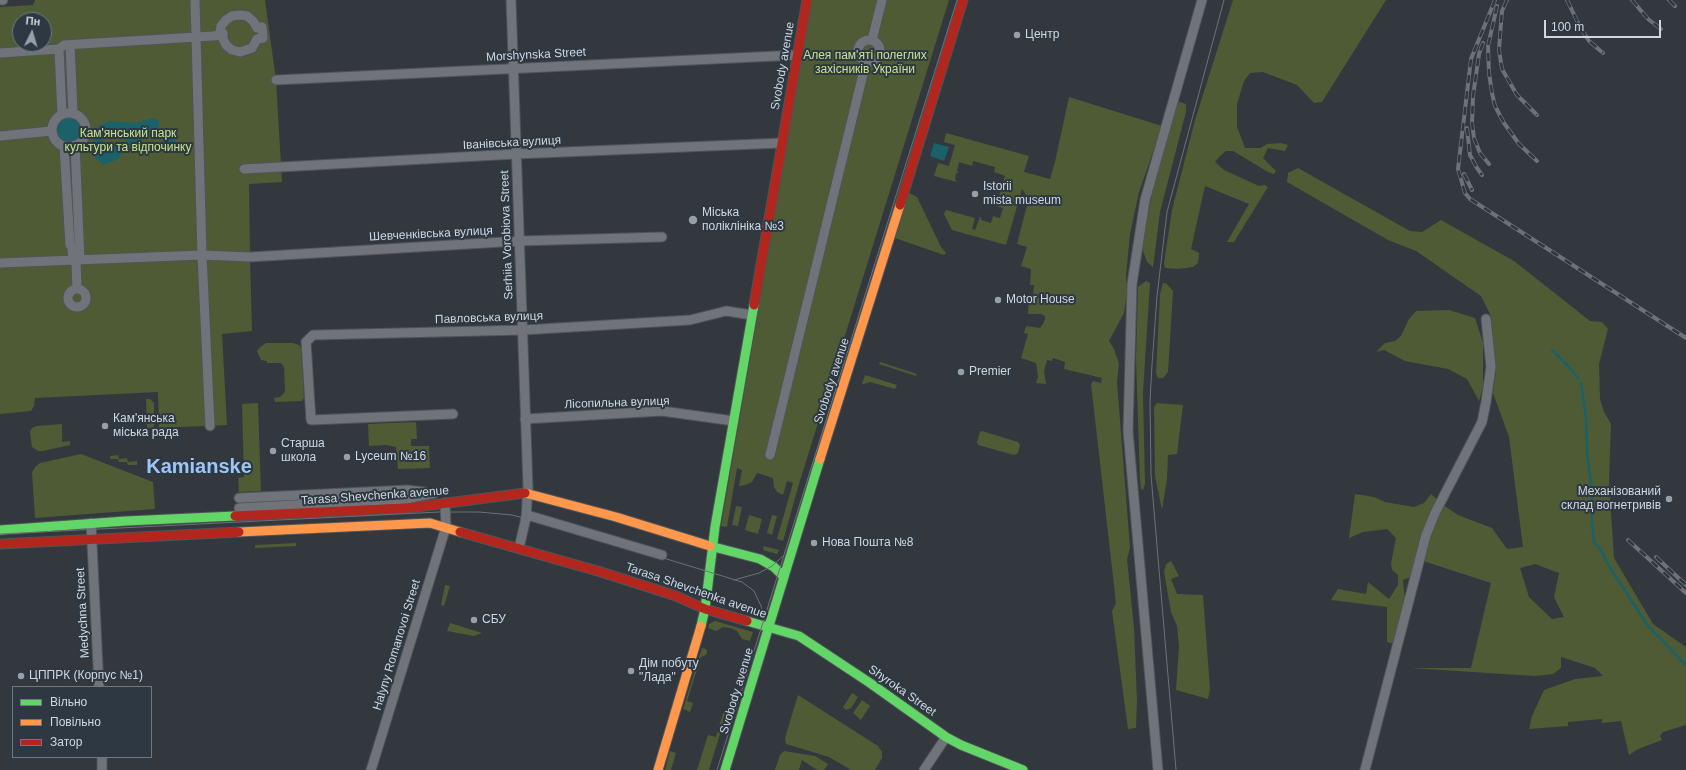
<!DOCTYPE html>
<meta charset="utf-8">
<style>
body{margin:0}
#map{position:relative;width:1686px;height:770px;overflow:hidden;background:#32383e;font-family:Helvetica,sans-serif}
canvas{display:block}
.legend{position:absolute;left:12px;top:686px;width:140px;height:72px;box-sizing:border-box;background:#2d3843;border:1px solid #6e7881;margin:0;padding:5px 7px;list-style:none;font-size:12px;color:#d0d7de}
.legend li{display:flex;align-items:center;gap:8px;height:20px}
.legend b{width:20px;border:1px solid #6e7881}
.north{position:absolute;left:12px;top:12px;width:40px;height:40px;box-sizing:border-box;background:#2d3843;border:1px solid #6e7881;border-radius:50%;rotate:5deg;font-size:11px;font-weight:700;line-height:16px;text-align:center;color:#d0d7de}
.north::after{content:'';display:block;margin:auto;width:14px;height:18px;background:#999fa6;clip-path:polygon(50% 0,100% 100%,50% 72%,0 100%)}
.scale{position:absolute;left:1544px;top:20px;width:117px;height:18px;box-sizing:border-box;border:2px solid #d0d7de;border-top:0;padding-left:5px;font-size:12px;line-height:14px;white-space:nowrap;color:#d0d7de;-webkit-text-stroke:3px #2d3843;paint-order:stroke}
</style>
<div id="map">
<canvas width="1686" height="770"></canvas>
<ul class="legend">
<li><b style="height:5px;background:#63d668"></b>Вільно</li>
<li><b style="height:5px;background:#ff974d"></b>Повільно</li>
<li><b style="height:5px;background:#b3261e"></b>Затор</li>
</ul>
<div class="north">Пн</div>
<div class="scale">100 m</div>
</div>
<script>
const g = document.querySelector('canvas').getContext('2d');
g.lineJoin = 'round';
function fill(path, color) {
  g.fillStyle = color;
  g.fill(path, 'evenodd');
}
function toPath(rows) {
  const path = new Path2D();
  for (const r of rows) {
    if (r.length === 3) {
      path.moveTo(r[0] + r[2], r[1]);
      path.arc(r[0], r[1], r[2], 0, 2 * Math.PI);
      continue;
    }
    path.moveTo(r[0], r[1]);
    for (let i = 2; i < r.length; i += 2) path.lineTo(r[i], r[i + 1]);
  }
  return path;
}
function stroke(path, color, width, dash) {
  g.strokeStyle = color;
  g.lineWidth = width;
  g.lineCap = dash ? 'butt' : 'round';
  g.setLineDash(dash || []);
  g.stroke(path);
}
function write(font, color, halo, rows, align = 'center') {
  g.font = font + ' Helvetica,sans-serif';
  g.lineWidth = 4;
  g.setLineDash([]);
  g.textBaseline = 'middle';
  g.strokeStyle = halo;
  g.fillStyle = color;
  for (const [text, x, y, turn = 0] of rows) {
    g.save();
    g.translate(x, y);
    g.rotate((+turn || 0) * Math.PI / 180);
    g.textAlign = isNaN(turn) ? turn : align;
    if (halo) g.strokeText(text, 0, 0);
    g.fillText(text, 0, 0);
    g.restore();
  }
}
const green = toPath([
 [35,0,265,0,276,80,282,182,249,184,250,257,252,331,222,334,227,425,159,428,158,392,35,398,34,406,31,411,0,414,0,7,33,5],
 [20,20,44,20,44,44,20,44],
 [812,0,949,0,799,484,783,541,777,539,793,483,787,481,783,495,777,492,774,487,773,478,757,473,752,482,745,485,739,486,742,470,737,468,727,527,721,526],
 [1233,0,1386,0,1322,102,1314,103,1297,85,1263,72,1250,73,1244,81,1237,104,1237,127,1245,148,1261,148,1267,144,1281,143,1288,145,1285,151,1268,148,1263,158,1276,171,1274,174,1268,172,1233,151,1226,151,1220,156,1215,162,1224,170,1259,186,1265,185,1268,187,1234,242,1227,242,1249,204,1205,186,1191,249,1199,253,1198,263,1193,267,1178,269,1165,268,1164,263,1172,210,1195,120],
 [1069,97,1162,126,1139,192,1130,234,1126,275,1127,293,1124,313,1109,341,1114,349,1119,364,1117,382,1130,548,1127,559,1134,628,1137,701,1136,728,1128,729,1112,611,1116,603,1091,384,1093,381,1101,383,1102,378,1064,369,1065,362,1053,358,1052,361,1047,360,1044,371,1046,384,1036,383,1038,377,1036,363,1021,358,1028,334,1024,333,1026,326,1040,328,1044,322,1045,318,1045,316,1041,314,1028,314,1029,296,1033,296,1034,285,1030,285,1031,269,1021,266,1027,247,1017,244,1027,205,1026,195,1022,189,1006,245,952,230,944,214,946,210,975,218,972,229,975,230,980,217,981,217,981,220,991,223,993,216,1000,218,1003,208,996,206,1005,176,994,172,995,167,973,161,972,166,959,162,957,171,959,173,956,173,955,179,957,182,934,176,938,163,949,166,955,145,944,142,946,133,1029,156,1024,172,1050,179,1055,162],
 [1180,102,1186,104,1186,112,1160,212,1153,267,1147,262,1141,245,1157,171,1176,103],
 [1298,168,1410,231,1422,232,1441,220,1514,261,1590,321,1602,322,1608,329,1599,364,1600,399,1604,412,1611,424,1609,481,1614,558,1653,624,1686,647,1686,725,1663,732,1660,736,1662,740,1638,749,1629,755,1621,721,1602,723,1602,719,1568,722,1568,726,1529,729,1532,716,1544,690,1575,679,1603,676,1595,668,1561,657,1561,668,1553,674,1534,676,1411,668,1471,668,1491,583,1417,559,1413,576,1403,580,1405,602,1394,644,1387,642,1387,607,1331,600,1338,589,1366,594,1368,582,1389,599,1398,585,1398,575,1392,570,1391,563,1396,538,1387,529,1363,532,1349,538,1355,494,1374,497,1385,502,1414,507,1424,503,1431,494,1442,504,1458,515,1492,528,1507,549,1523,547,1509,437,1493,393,1496,370,1491,316,1481,296,1416,251,1388,240,1287,182,1288,173],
 [1535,564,1559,573,1554,597,1564,617,1552,619,1529,597,1520,568],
 [909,193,917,197,941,247,946,253,944,255,895,238],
 [1146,281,1150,283,1143,392,1145,484,1143,490,1141,489,1140,480,1136,359,1138,287],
 [1163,283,1167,284,1173,291,1168,372,1163,378,1158,378,1156,373,1160,294],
 [1449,310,1475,318,1483,343,1483,387,1479,401,1467,379,1448,369,1405,361,1384,350,1376,352,1385,343,1395,341,1401,336,1409,319,1416,311],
 [266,343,293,343,299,345,301,348,304,398,302,401,275,402,274,398,280,397,285,392,284,367,281,363,267,363,267,361,261,360,257,351,259,348],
 [880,362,917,374,916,376,879,364],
 [865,375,897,385,895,389,870,382,864,384,862,384],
 [146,399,150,399,154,403,154,428,147,428],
 [258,403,261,491,239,492,238,478,244,477,242,404],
 [1157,403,1183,405,1177,454,1168,455,1167,479,1162,510,1155,476,1154,407],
 [416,422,417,439,411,439,411,446,429,446,430,468,398,469,396,447,386,445,369,446,368,424],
 [62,424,62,442,70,441,70,445,43,451,38,451,32,447,30,432,32,428,36,426],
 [982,431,1018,442,1020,445,1018,453,1014,455,978,445,977,442,980,432],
 [81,454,153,482,155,509,35,518,32,473,35,467,40,463],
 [118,455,119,459,127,458,128,462,137,461,137,465,128,465,127,462,119,462,118,459,110,459,110,456],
 [736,506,742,507,738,526,732,525],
 [749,515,762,519,758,534,745,530],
 [772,515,777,516,772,535,767,533],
 [296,543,296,546,255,548,255,545],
 [764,546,779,550,777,554,763,550],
 [1171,561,1179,576,1171,579,1177,594,1203,595,1210,689,1208,699,1176,690,1179,646,1177,626,1171,612,1164,572,1166,564],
 [445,585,450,586,444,606,441,605],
 [715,621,753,632,750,641,742,639,737,631,731,628,723,627,716,631,708,628,709,624],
 [450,623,460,626,482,633,474,636,447,631],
 [702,648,706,649,707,651,706,655,701,657,687,701,693,703,690,712,683,709],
 [852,693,858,697,851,708,846,710,843,707],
 [798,695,878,746,882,752,882,758,875,770,851,770,829,757,786,744,785,738],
 [862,700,870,706,861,720,853,713],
 [723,713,726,714,709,770,697,770,708,735,716,737],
 [670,751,676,753,671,770,665,770],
 [784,751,815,756,828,764,824,770,817,770,802,760,799,770,775,770,780,755]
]);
const water = toPath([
 [69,130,13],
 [154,118,159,121,159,128,152,129,148,133,145,138,127,147,118,159,103,165,93,155,94,133,99,126,109,121,135,123],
 [139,132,140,134,112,147,106,145,100,138,102,135],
 [169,140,6],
 [934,143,949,147,944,161,930,156]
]);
const stream = toPath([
 [1552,350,1570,368,1578,378],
 [1581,383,1586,418,1587,453,1592,490,1592,524,1594,542,1601,550,1607,563,1648,626,1686,665]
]);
const street = toPath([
 [0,0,3,0],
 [195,0,202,255,210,426],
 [511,0,528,487,526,518,519,548],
 [240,15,247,16,253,21,257,28,262,27,263,38,257,39,252,48,240,52,232,50,226,45,223,39,223,33,220,33,221,26,226,20,232,16,240,15],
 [869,51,11],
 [872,40,882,0],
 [70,45,73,113],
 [59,49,62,114],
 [0,53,59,49,64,45,213,36,220,35,221,33],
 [276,80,797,55],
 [69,130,17],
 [0,136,52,131],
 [75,145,80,260],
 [64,146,70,245,72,247,73,261],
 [244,169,516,154,782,143],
 [76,261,77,289],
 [0,263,202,255,250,257,519,241,662,237],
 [77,298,9],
 [453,414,311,420,306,342,313,335,523,330,690,320,726,311,752,315],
 [525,419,662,411,734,421],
 [770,455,866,62],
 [239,498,407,490,425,492],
 [239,508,406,499,435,493],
 [527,515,662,555],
 [91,523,99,687],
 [102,757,102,770],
 [371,770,446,527,445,503],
 [924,770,946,737],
 [1158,770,1128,431,1132,284,1145,200,1202,0],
 [1365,770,1426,535,1435,513,1482,422,1486,402,1491,367,1486,319]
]);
const fast = toPath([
 [0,530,126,521,235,516],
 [710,546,760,559,774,567,784,577],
 [747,621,799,636,870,683,946,737,961,745,1023,770],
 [701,626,705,609,715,527,754,305],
 [725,770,820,459]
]);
const slow = toPath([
 [820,459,900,205],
 [525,493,616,517,710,546],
 [239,532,430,523,460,532],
 [658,770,701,626]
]);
const jam = toPath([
 [900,205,963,0],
 [754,305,807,0],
 [235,516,408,508,525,493],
 [460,532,601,572,676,596,705,609,747,621],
 [0,544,239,532]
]);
const tram = toPath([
 [0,534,439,512,479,512,512,515,598,538,742,582,754,591,761,606,764,618],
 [734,580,759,573,772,566,783,556],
 [717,770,957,0],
 [1176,770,1151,475,1150,401,1152,365,1157,296,1167,212,1224,0]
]);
const rail = toPath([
 [1495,0,1471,59,1458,169,1465,193,1470,199,1686,338],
 [1507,0,1502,11,1501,23,1499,50,1502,69,1517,95,1537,115],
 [1567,0,1580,27,1589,41,1603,53],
 [1632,0,1648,19,1661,29],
 [1669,0,1675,6],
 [1497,6,1488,46,1489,73,1492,93,1495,106,1504,123,1519,144,1537,161],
 [1483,43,1479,54,1473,96,1472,123,1474,138,1480,153,1489,164],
 [1467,128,1470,155,1477,168,1482,175],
 [1464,174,1472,190],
 [1628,540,1686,593],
 [1656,557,1686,585]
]);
const markers = [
 [1017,35,4,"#999fa6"],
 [975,194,4,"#999fa6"],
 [693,220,5,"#999fa6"],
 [998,300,4,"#999fa6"],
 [961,372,4,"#999fa6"],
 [105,426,4,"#999fa6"],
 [273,451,4,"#999fa6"],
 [347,457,4,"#999fa6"],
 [1669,499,4,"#999fa6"],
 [814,543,4,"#999fa6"],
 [474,620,4,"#999fa6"],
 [631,671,4,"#999fa6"],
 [21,676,4,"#999fa6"]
];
const poiNames = [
 ["Центр",1025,35],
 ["Istorii",983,187],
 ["mista museum",983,201],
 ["Міська",702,213],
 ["поліклініка №3",702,227],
 ["Motor House",1006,300],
 ["Premier",969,372],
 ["Кам'янська",113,419],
 ["міська рада",113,433],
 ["Старша",281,444],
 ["школа",281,458],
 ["Lyceum №16",355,457],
 ["Механізований",1661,492,"right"],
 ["склад вогнетривів",1661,506,"right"],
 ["Нова Пошта №8",822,543],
 ["СБУ",482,620],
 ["Дім побуту",639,664],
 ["\"Лада\"",639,678],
 ["ЦППРК (Корпус №1)",29,676]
];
const streetNames = [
 ["Morshynska Street",536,55,-3],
 ["Svobody avenue",783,66,-80],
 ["Іванівська вулиця",512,143,-3],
 ["Шевченківська вулиця",431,234,-3],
 ["Serhiia Vorobiova Street",507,235,-92],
 ["Павловська вулиця",489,318,-2],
 ["Svobody avenue",832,381,-72],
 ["Лісопильна вулиця",617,403,-2],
 ["Tarasa Shevchenka avenue",375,496,-4],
 ["Tarasa Shevchenka avenue",696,591,19],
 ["Medychna Street",83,613,-93],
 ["Halyny Romanovoi Street",397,645,-73],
 ["Svobody avenue",737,691,-73],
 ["Shyroka Street",902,691,35]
];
const parkNames = [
 ["Алея пам'яті полеглих",865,56],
 ["захісників України",865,70],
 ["Кам'янський парк",128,134],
 ["культури та відпочинку",128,148]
];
const townNames = [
 ["Kamianske",199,467]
];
fill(green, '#4f5b34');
fill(water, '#1a616a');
stroke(stream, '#1a616a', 2.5);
stroke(street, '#4f5459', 11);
stroke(fast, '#4f5459', 11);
stroke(slow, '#4f5459', 11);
stroke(jam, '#4f5459', 11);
stroke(street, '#70747a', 9);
stroke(fast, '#63d668', 9);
stroke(slow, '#ff974d', 9);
stroke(jam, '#b3261e', 9);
stroke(tram, '#6e7175', 1);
stroke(rail, '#6e7175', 4);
stroke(rail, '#2d3843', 2.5, [8]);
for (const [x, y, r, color] of markers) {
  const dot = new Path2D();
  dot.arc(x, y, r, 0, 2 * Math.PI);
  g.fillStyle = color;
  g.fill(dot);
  stroke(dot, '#2d3843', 1.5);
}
write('12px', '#d0d7de', '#2d3843', poiNames, 'left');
write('12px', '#d0d7de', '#2d3843', streetNames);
write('12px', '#c7e48a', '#2d3843', parkNames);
write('bold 20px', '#9cc6f5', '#2d3843', townNames);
</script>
